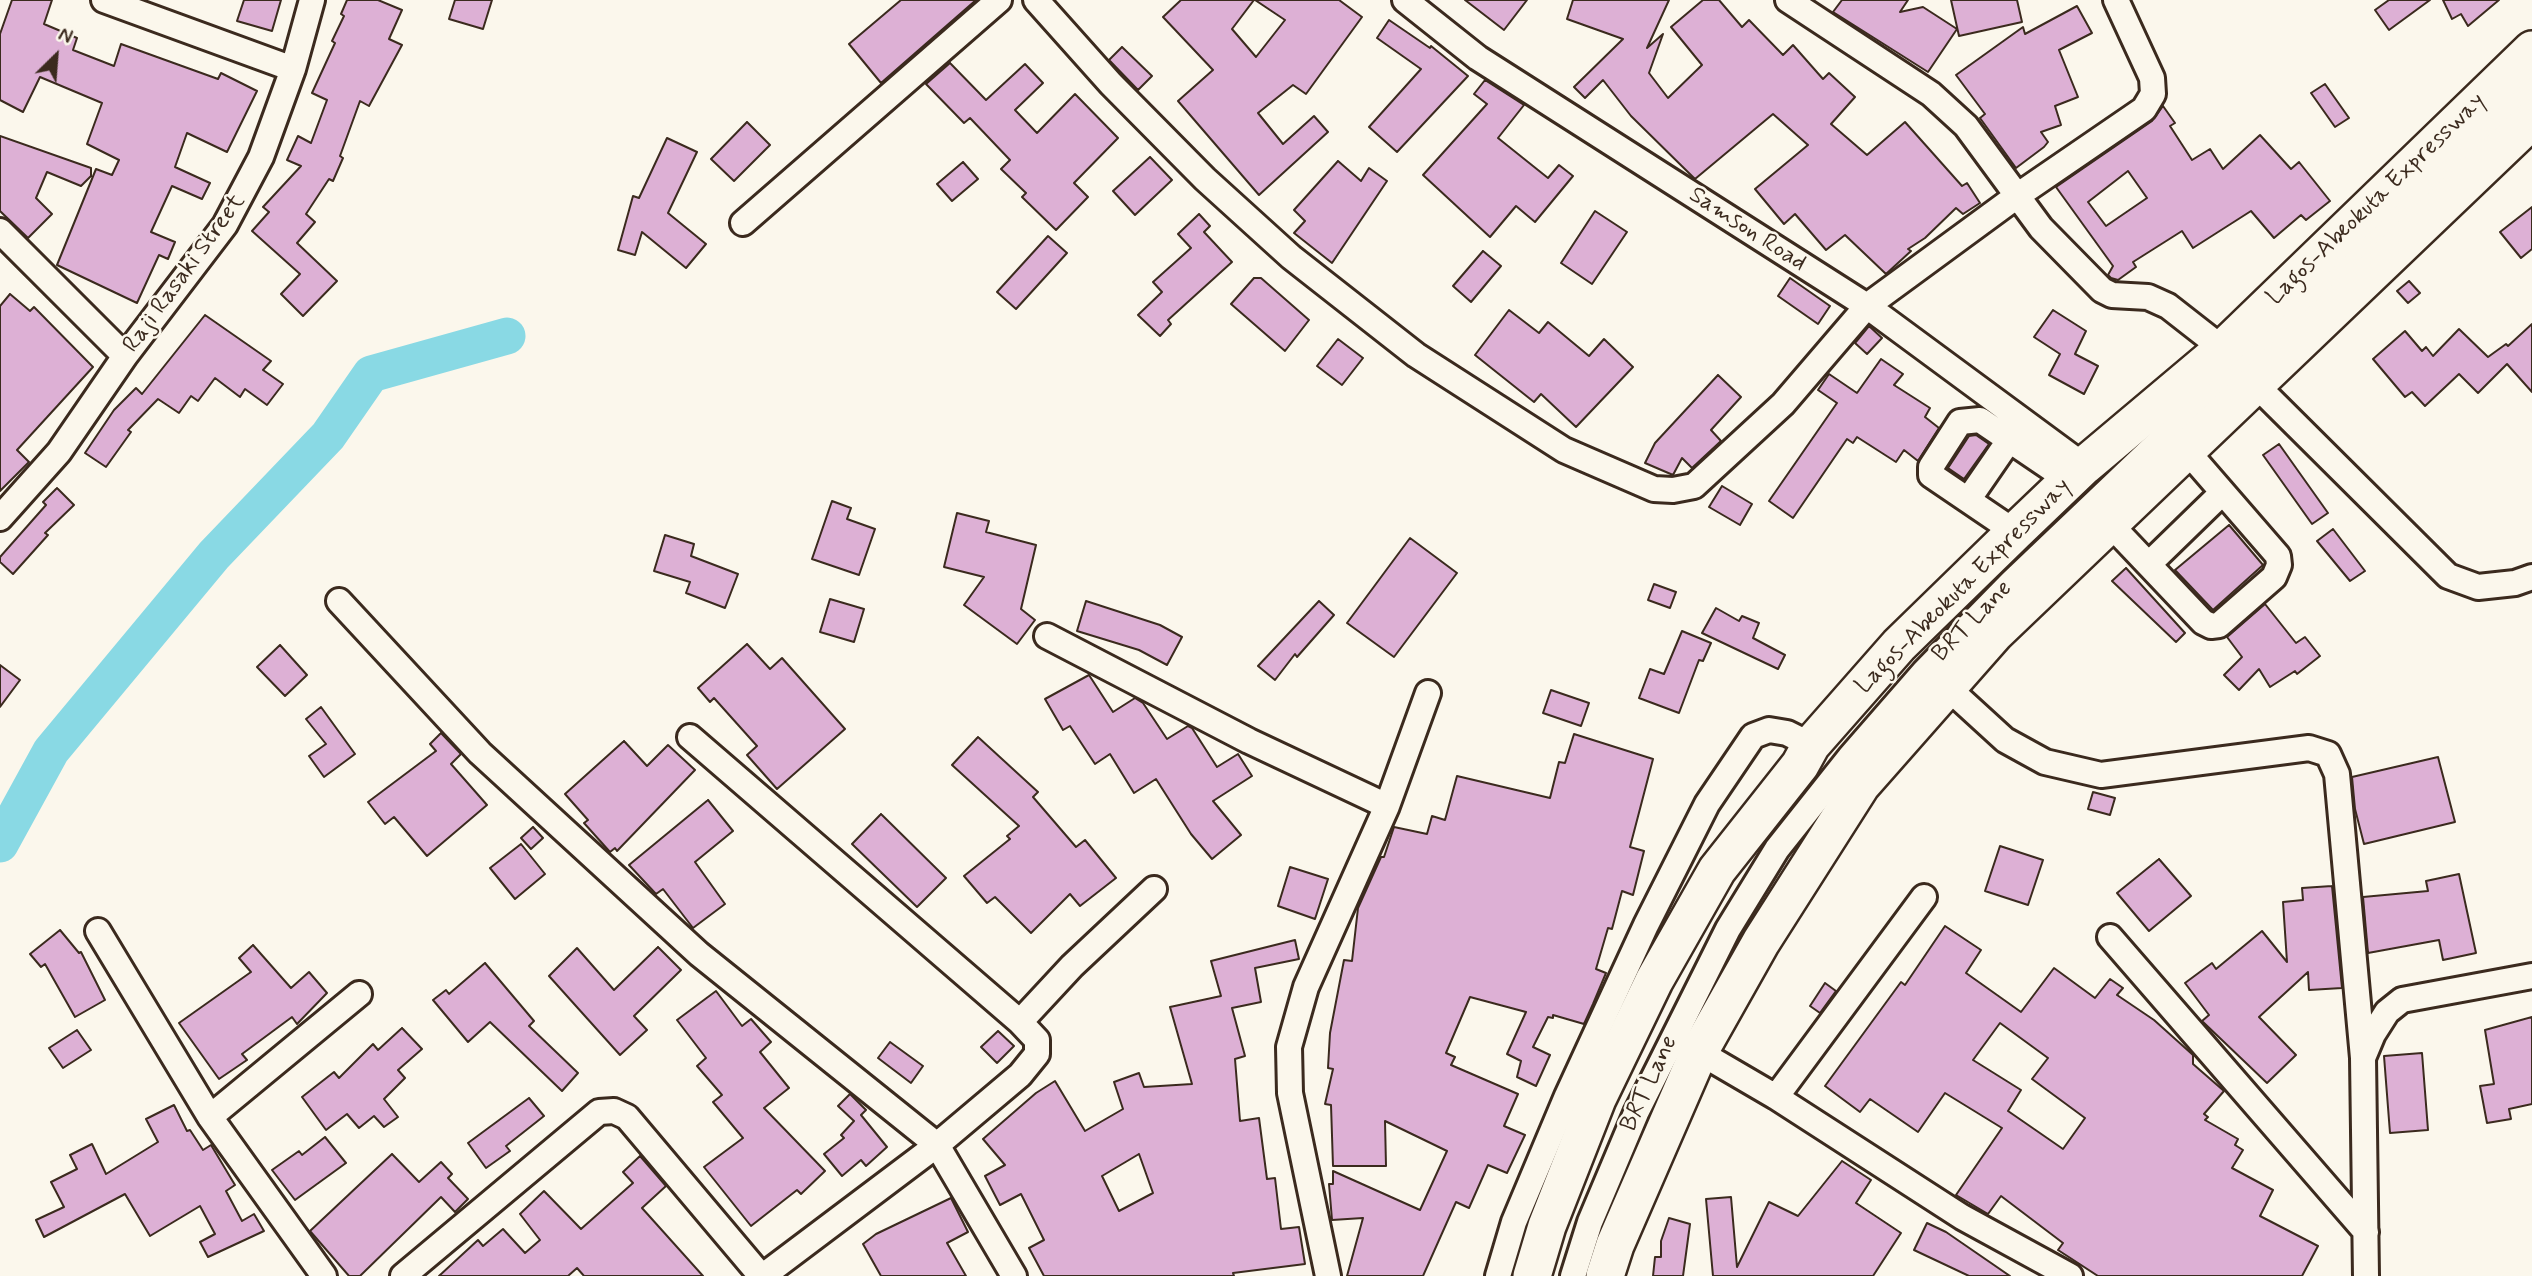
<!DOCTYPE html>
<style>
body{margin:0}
#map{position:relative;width:2532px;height:1276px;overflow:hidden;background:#fbf7ec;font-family:Mynerve,sans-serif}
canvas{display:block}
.north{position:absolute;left:21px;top:21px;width:70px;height:70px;-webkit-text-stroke:5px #fbf7ec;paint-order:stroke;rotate:25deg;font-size:19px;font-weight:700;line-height:28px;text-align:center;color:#3b2a1e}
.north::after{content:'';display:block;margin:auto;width:24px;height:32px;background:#3b2a1e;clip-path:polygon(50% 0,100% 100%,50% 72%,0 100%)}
</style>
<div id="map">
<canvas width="2532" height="1276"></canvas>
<div class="north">N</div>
</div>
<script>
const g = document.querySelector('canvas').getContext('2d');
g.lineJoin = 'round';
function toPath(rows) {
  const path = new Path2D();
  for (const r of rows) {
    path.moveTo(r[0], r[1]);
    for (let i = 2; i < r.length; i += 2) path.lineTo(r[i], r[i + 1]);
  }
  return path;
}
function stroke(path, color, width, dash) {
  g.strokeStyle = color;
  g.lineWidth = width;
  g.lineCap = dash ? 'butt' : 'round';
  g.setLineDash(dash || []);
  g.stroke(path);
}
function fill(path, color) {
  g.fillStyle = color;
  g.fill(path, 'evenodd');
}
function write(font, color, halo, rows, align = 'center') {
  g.font = font + ' Mynerve,sans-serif';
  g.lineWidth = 5;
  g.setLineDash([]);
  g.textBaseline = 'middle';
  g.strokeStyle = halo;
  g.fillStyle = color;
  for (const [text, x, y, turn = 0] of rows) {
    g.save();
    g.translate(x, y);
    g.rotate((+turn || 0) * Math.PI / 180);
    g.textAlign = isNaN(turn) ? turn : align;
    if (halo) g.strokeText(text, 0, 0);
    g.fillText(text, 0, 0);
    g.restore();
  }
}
const river = toPath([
 [0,844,51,751,214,555,328,436,371,374,507,336]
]);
const building = toPath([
 [12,0,52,0,44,24,77,38,73,50,114,66,121,44,218,79,221,73,257,91,227,152,187,133,175,167,210,183,202,199,172,186,151,232,175,242,168,259,159,255,137,303,57,265,96,169,112,175,119,160,87,144,102,103,40,77,23,112,0,100,0,34,12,0],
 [244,0,281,0,272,31,237,21,244,0],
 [347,0,378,0,402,10,389,39,402,45,369,106,360,101,340,156,343,158,333,181,329,179,306,214,315,222,297,243,337,281,303,316,281,294,300,274,252,231,269,212,263,207,301,166,287,160,298,136,311,143,327,100,312,93,335,43,332,41,344,16,341,14,347,0],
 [455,0,492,0,483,29,449,19,455,0],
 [901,0,976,0,881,83,849,44,901,0],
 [1181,0,1254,0,1232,29,1256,57,1285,20,1255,0,1339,0,1362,17,1306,94,1293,85,1258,113,1283,144,1314,116,1328,132,1259,195,1178,101,1213,70,1163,17,1181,0],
 [1465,0,1527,0,1504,30,1465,0],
 [1573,0,1669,0,1647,48,1663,34,1649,73,1668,98,1702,65,1671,27,1703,0,1719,0,1742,27,1749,20,1783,55,1793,45,1823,79,1829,73,1855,97,1831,124,1867,155,1905,122,1962,186,1967,183,1980,203,1963,214,1956,208,1925,238,1908,249,1911,251,1886,274,1845,235,1826,250,1795,214,1784,224,1755,189,1808,145,1773,114,1695,179,1631,116,1603,80,1585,98,1574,87,1623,39,1567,19,1573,0],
 [1842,0,1908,0,1900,12,1923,7,1957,29,1928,72,1833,12,1842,0],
 [1951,0,2017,0,2022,22,1959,36,1951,0],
 [2389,0,2430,0,2389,30,2375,10,2389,0],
 [2443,0,2499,0,2468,26,2461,14,2452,19,2443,0],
 [2077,6,2092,33,2059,50,2078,97,2055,106,2061,125,2041,132,2048,142,2044,147,2016,168,1980,118,1985,114,1956,75,2023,27,2025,34,2077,6],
 [1389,20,1430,48,1431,46,1468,76,1397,152,1369,127,1421,69,1377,38,1389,20],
 [1122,47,1152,76,1138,90,1109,60,1122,47],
 [950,63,986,100,1025,64,1043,83,1015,110,1037,133,1075,94,1118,138,1074,183,1088,197,1056,230,1022,197,1026,193,1001,169,1010,160,970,118,964,123,926,84,950,63],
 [1485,80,1524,105,1498,138,1548,178,1559,165,1573,176,1535,222,1516,206,1490,237,1423,175,1487,104,1474,94,1485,80],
 [2325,84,2349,118,2335,127,2311,93,2325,84],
 [2163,106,2175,123,2170,126,2192,160,2210,149,2223,169,2260,135,2291,169,2299,162,2330,201,2306,220,2301,215,2274,238,2251,211,2193,248,2182,231,2133,262,2136,267,2118,280,2111,278,2108,275,2113,266,2056,187,2152,121,2163,106],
 [2128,171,2147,198,2106,226,2088,202,2128,171],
 [747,122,770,145,734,181,711,159,747,122],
 [0,136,91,168,91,176,81,186,47,172,36,198,52,214,28,238,0,211,0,136],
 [667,138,697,152,668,213,706,244,686,268,642,232,635,255,618,250,633,196,639,198,667,138],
 [1150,157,1172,180,1135,215,1113,191,1150,157],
 [1338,161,1361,181,1369,168,1387,181,1332,263,1294,233,1305,221,1294,210,1338,161],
 [963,162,978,179,952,201,937,184,963,162],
 [2532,207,2532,249,2521,258,2500,232,2532,207],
 [1595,211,1627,232,1592,284,1561,263,1595,211],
 [1199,214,1210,226,1204,232,1232,262,1168,320,1171,324,1160,336,1138,315,1162,292,1153,282,1191,248,1178,234,1199,214],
 [1048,236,1067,253,1016,309,997,292,1048,236],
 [1483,251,1501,266,1471,302,1453,286,1483,251],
 [1254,278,1261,278,1309,320,1285,351,1231,304,1254,278],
 [1790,278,1830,306,1818,324,1778,296,1790,278],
 [2409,281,2420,293,2408,303,2397,291,2409,281],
 [10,294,30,311,34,307,93,367,17,450,29,462,0,491,0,306,10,294],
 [1509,310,1539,333,1548,322,1589,356,1604,339,1633,367,1576,427,1541,394,1534,402,1475,355,1509,310],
 [2053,310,2086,331,2075,354,2098,366,2084,394,2049,375,2060,354,2034,337,2053,310],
 [205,315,271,361,263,370,283,384,267,405,245,389,240,397,215,378,198,401,191,396,179,413,158,399,128,430,131,432,106,467,85,453,114,410,136,388,142,394,205,315],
 [2532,324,2532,392,2507,364,2478,393,2459,374,2425,406,2412,392,2405,397,2373,359,2405,331,2422,351,2426,347,2433,356,2459,329,2488,357,2506,344,2508,346,2532,324],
 [1869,326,1882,338,1867,354,1855,343,1869,326],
 [1338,339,1363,358,1342,385,1317,366,1338,339],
 [1881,359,1903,374,1894,385,1930,408,1925,417,1939,428,1918,461,1904,450,1896,462,1857,437,1853,443,1847,439,1793,518,1769,501,1837,403,1818,390,1829,374,1857,393,1881,359],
 [1718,375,1741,397,1711,430,1721,441,1692,468,1682,458,1673,475,1645,463,1655,443,1718,375],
 [1976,435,1989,444,1964,479,1948,468,1969,436,1976,435],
 [2279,444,2328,513,2312,524,2263,455,2279,444],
 [1722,486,1752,504,1740,525,1709,507,1722,486],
 [57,488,74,505,45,533,48,535,13,574,0,562,0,557,46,505,43,502,57,488],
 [832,501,851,508,847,519,875,529,859,575,812,559,832,501],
 [957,513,989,521,986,532,1036,545,1021,609,1035,620,1017,644,964,605,984,577,944,567,957,513],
 [2229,525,2263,565,2213,610,2175,570,2229,525],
 [2333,529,2365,571,2350,581,2317,541,2333,529],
 [665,535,694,544,691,556,738,574,725,608,686,593,690,582,654,571,665,535],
 [1410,538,1457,573,1394,657,1347,623,1410,538],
 [2126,568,2185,633,2176,642,2112,581,2126,568],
 [1654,584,1676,592,1670,608,1648,600,1654,584],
 [830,599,864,609,854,642,820,632,830,599],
 [1086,601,1160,625,1182,637,1167,665,1139,650,1077,631,1086,601],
 [1319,601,1334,615,1297,657,1295,654,1275,680,1258,666,1319,601],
 [2265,604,2296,643,2305,637,2320,656,2297,674,2295,671,2270,687,2259,669,2239,690,2224,675,2242,657,2227,637,2265,604],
 [1716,608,1739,621,1742,616,1759,623,1753,638,1785,655,1778,669,1702,633,1716,608],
 [1682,631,1711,643,1703,661,1699,660,1679,713,1639,698,1650,669,1664,674,1682,631],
 [747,644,770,669,782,658,845,729,777,789,747,755,757,746,714,698,710,702,698,688,747,644],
 [280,645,307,675,285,696,257,667,280,645],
 [0,665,20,680,0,707,0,665],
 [1089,675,1113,712,1135,698,1143,703,1167,739,1188,726,1192,728,1217,767,1238,754,1252,776,1213,801,1241,835,1212,859,1191,834,1156,779,1134,793,1110,754,1095,764,1070,726,1063,730,1045,699,1089,675],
 [1551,690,1589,703,1581,726,1543,713,1551,690],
 [321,707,355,754,324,777,309,756,326,744,306,719,321,707],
 [441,733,461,754,451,764,487,805,427,856,394,817,385,824,368,802,436,751,430,744,441,733],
 [1574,734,1653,759,1630,847,1644,851,1633,895,1622,891,1612,929,1608,928,1596,969,1606,973,1593,1004,1584,1024,1553,1015,1553,1018,1548,1017,1533,1047,1550,1055,1536,1086,1517,1077,1521,1061,1507,1054,1526,1012,1470,997,1446,1053,1455,1057,1451,1065,1518,1094,1504,1126,1525,1135,1507,1173,1488,1165,1469,1208,1456,1202,1423,1276,1347,1276,1363,1218,1332,1220,1329,1184,1333,1184,1333,1171,1420,1210,1447,1151,1385,1121,1386,1166,1333,1166,1331,1105,1325,1104,1333,1069,1328,1068,1330,1033,1344,960,1352,961,1358,908,1381,857,1384,857,1394,827,1427,834,1432,816,1445,820,1457,776,1550,798,1559,762,1565,763,1574,734],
 [978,737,1038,792,1033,797,1076,847,1085,840,1116,878,1080,906,1070,894,1031,933,995,897,987,903,964,876,1010,839,1007,836,1019,826,952,765,978,737],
 [624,741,647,766,668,745,695,770,617,851,615,848,610,852,584,823,588,820,565,794,624,741],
 [2438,757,2455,822,2364,844,2355,809,2352,777,2438,757],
 [2093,792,2115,798,2110,815,2088,809,2093,792],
 [708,800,733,831,695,862,725,904,693,928,663,889,656,894,629,865,708,800],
 [881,814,946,878,917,907,852,844,881,814],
 [533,827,543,838,531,849,521,838,533,827],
 [521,844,545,874,515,899,490,868,521,844],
 [2000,846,2043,860,2028,905,1985,891,2000,846],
 [2159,859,2191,896,2149,931,2117,893,2159,859],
 [1290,867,1328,879,1315,919,1278,906,1290,867],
 [2459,874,2476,953,2443,960,2439,940,2368,953,2363,897,2428,891,2426,881,2459,874],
 [2332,886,2342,988,2309,990,2308,972,2259,1017,2296,1055,2267,1083,2202,1021,2209,1015,2185,983,2212,963,2216,969,2262,931,2287,962,2283,902,2303,900,2302,888,2332,886],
 [1945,926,1981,950,1966,973,2021,1012,2054,968,2095,998,2110,979,2123,988,2117,995,2154,1020,2193,1055,2193,1064,2224,1091,2204,1114,2208,1117,2205,1120,2238,1139,2235,1145,2243,1150,2232,1168,2273,1190,2260,1216,2318,1246,2302,1276,2098,1276,2058,1250,2063,1243,2001,1196,1988,1214,1956,1195,2002,1128,1945,1093,1918,1132,1870,1099,1860,1112,1825,1086,1901,982,1905,985,1945,926],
 [2000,1023,2048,1058,2032,1079,2085,1118,2063,1149,2008,1111,2021,1090,1973,1060,2000,1023],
 [60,930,79,953,81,952,105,1000,75,1017,45,964,41,967,30,954,60,930],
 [1295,940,1299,959,1255,968,1261,1002,1232,1008,1245,1056,1235,1059,1240,1121,1259,1118,1267,1179,1275,1178,1281,1229,1299,1227,1305,1264,1233,1273,1234,1276,1044,1276,1029,1248,1044,1240,1021,1194,1000,1205,985,1176,1005,1165,983,1139,1036,1093,1055,1081,1085,1131,1123,1109,1114,1082,1139,1073,1144,1087,1192,1084,1170,1007,1221,996,1211,961,1295,940],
 [1139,1154,1153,1193,1119,1211,1102,1176,1139,1154],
 [253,945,291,988,309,972,327,993,297,1024,292,1017,242,1054,247,1060,219,1079,179,1023,251,972,239,958,253,945],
 [658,947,681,970,634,1016,647,1030,620,1055,549,976,577,948,614,990,658,947],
 [485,963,534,1021,529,1026,578,1073,562,1091,490,1022,468,1042,433,1000,446,990,449,994,485,963],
 [1825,983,1836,991,1820,1013,1810,1006,1825,983],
 [716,991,742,1026,751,1019,771,1042,760,1052,789,1088,764,1108,825,1171,801,1194,797,1190,751,1226,704,1167,743,1138,713,1102,722,1095,697,1066,706,1058,677,1020,716,991],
 [2532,1017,2532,1104,2509,1109,2511,1119,2487,1123,2480,1086,2494,1084,2485,1030,2532,1017],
 [402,1028,422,1049,398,1070,405,1078,384,1099,398,1117,384,1127,374,1116,359,1128,347,1114,326,1130,302,1097,334,1072,339,1078,373,1044,378,1050,402,1028],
 [77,1030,91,1050,63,1068,49,1048,77,1030],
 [998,1031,1014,1046,997,1063,981,1047,998,1031],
 [890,1042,923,1066,911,1083,878,1058,890,1042],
 [2422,1053,2428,1130,2390,1133,2384,1056,2422,1053],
 [850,1094,866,1110,861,1115,887,1147,866,1166,861,1160,842,1176,824,1154,844,1138,841,1135,854,1121,838,1106,850,1094],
 [529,1098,544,1116,506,1146,510,1151,486,1168,468,1143,529,1098],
 [174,1105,187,1131,190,1130,203,1150,211,1145,235,1185,226,1191,242,1221,254,1214,264,1231,208,1257,200,1242,215,1234,200,1206,150,1236,125,1194,44,1237,36,1220,64,1207,51,1182,77,1169,70,1155,92,1144,106,1174,158,1142,146,1119,174,1105],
 [325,1137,346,1163,295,1200,272,1170,299,1151,302,1155,325,1137],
 [392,1154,419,1182,441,1162,452,1174,448,1178,468,1199,455,1212,441,1197,360,1276,349,1276,310,1231,392,1154],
 [640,1156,666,1186,642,1208,703,1276,584,1276,577,1268,568,1276,439,1276,478,1240,483,1246,503,1229,525,1253,540,1240,520,1214,544,1191,581,1229,633,1183,623,1172,640,1156],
 [1842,1161,1871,1180,1856,1203,1901,1233,1873,1276,1713,1276,1706,1199,1731,1197,1737,1267,1769,1202,1798,1216,1842,1161],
 [951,1198,968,1232,947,1243,966,1276,881,1276,863,1244,876,1234,951,1198],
 [1669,1218,1690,1224,1683,1276,1653,1276,1655,1257,1661,1257,1661,1241,1669,1218],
 [1927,1223,1946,1232,2010,1276,1969,1276,1914,1250,1927,1223]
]);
const minor = toPath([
 [104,0,293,69],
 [1036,0,1111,84,1205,179,1291,257,1416,355,1564,450,1654,489,1673,490,1694,486,1783,404,1867,306,2017,196,2144,109,2153,94,2152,78,2116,0],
 [1405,0,1478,58,1867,306,2084,466],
 [1788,0,1931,94,1966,126,2041,228,2102,290,2112,295,2148,297,2168,306,2223,349],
 [743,223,999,0],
 [0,231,125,356],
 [2256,385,2448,576,2478,587,2515,583,2532,577],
 [1968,500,2010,439],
 [0,518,59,452,125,356,225,225,261,157,293,69,312,0],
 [2110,524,2203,622,2211,626,2219,625,2274,577,2279,565,2278,556,2187,451],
 [2015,532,1931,475,1931,467,1960,422,1980,420,2070,481],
 [2149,564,2222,493],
 [339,601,480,753,699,954,937,1145,1014,1276],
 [1047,636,1249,741,1387,806],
 [1947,687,2005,740,2045,762,2101,775,2309,748,2328,754,2337,774,2363,1058],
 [690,737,1020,1022,1037,1040,1037,1054,1020,1075,937,1145,763,1276],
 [98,931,210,1117,324,1276],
 [2110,937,2366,1232],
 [1020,1022,1072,966,1154,889],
 [1699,1052,1776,1097,1962,1217,2070,1276],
 [1776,1097,1924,897],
 [210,1117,359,994],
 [403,1276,599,1112,614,1111,627,1117,761,1276],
 [1328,1276,1290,1093,1289,1047,1306,987,1387,806,1428,693],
 [1498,1276,1514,1222,1567,1096,1646,925,1707,804,1753,736,1769,730,1787,733,1811,745],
 [1573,1276,1590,1222,1636,1113,1728,929,1777,849,1850,757,1924,672,2012,582,2532,86],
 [2366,1276,2363,1058,2373,1034,2387,1012,2402,1000,2532,976]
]);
const highway = toPath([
 [1532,1276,1547,1226,1597,1099,1654,981,1717,870,1800,765,1811,745,1899,645,2015,532,2084,466,2223,349,2532,50],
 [1605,1276,1615,1245,1699,1052,1761,942,1861,785,1995,633,2532,120]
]);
const streetNames = [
 ["Lagos-Abeokuta Expressway",2377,200,-44],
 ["Samson Road",1747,230,33],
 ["Raji Rasaki Street",185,274,-54],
 ["Lagos-Abeokuta Expressway",1964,587,-45],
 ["BRT Lane",1973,622,-46],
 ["BRT Lane",1650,1084,-65]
];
stroke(river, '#89d9e4', 37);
fill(building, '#ddb0d5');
stroke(building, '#3b2a1e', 2);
stroke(minor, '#3b2a1e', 30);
stroke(highway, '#3b2a1e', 42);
stroke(minor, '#fbf7ec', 24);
stroke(highway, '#fbf7ec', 37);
write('24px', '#3b2a1e', '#fbf7ec', streetNames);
</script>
